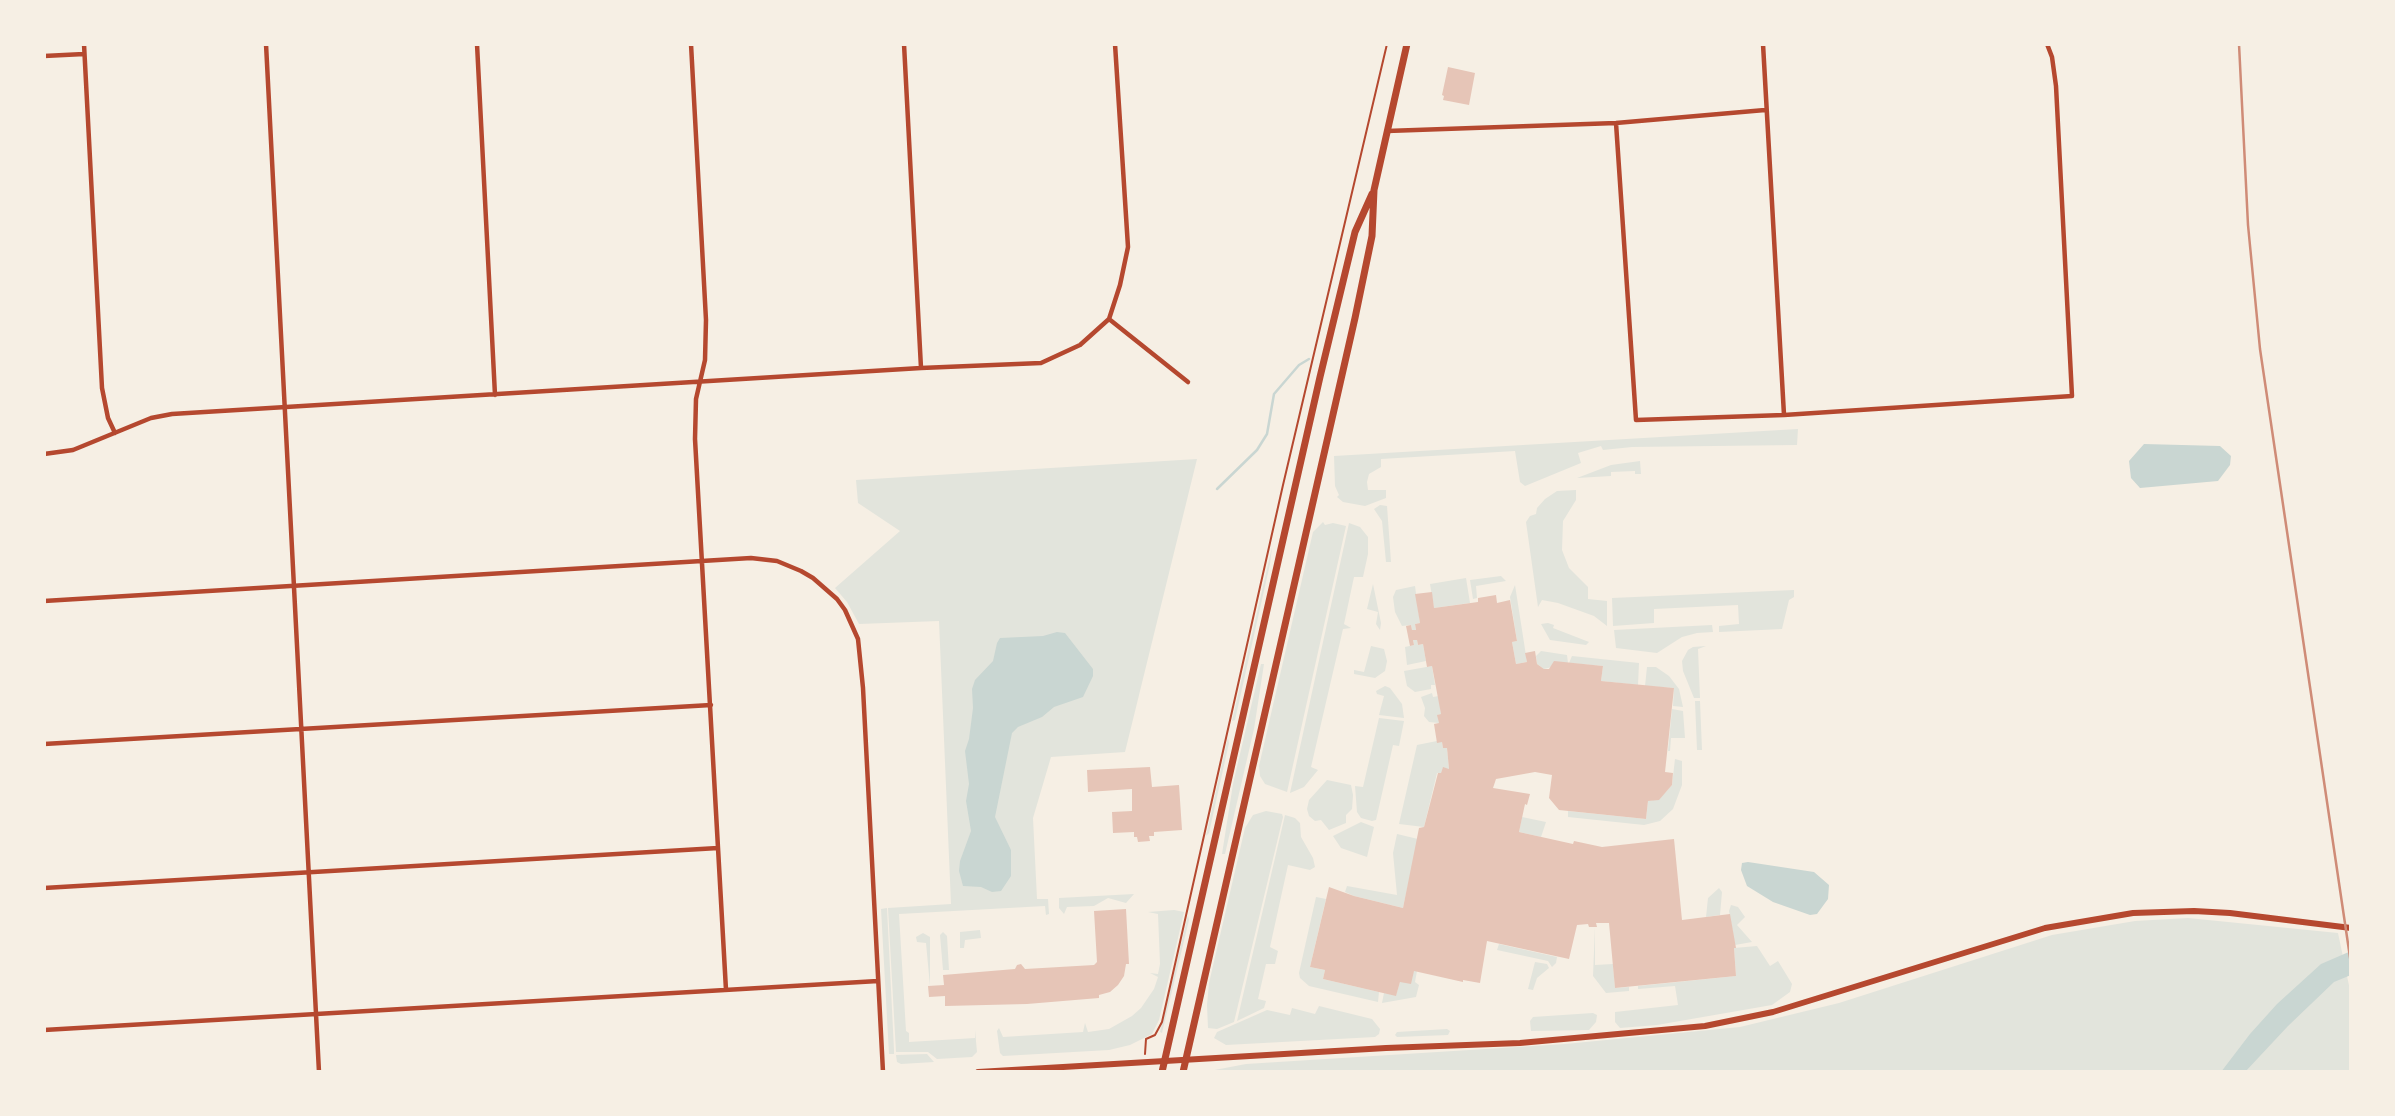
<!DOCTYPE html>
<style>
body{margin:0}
#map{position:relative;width:2395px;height:1116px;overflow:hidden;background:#f6efe4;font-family:"Archivo Narrow",sans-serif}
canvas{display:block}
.frame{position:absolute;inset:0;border:46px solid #f6efe4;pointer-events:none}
</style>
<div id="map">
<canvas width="2395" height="1116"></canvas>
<div class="frame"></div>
</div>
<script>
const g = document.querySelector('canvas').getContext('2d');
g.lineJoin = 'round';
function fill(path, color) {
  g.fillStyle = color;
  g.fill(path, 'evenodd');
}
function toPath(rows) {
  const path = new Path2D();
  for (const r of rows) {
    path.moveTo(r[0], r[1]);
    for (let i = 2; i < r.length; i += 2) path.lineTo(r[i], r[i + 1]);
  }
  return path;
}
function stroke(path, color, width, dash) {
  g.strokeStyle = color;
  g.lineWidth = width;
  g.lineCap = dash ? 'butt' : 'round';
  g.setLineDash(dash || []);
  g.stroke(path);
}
const green = toPath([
 [1798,429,1797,445,1632,447,1603,450,1601,446,1578,453,1581,463,1525,486,1520,482,1515,451,1381,459,1381,467,1369,474,1367,482,1368,490,1386,490,1386,498,1365,506,1343,502,1337,497,1339,495,1335,486,1334,456],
 [1197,459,1125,752,1051,757,1033,818,1037,899,1048,899,1049,914,1046,915,1045,906,899,914,906,1031,909,1033,909,1042,975,1038,975,1030,977,1052,972,1057,937,1059,928,1052,896,1052,888,908,951,904,939,621,859,624,847,602,835,588,900,531,858,503,856,480],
 [1640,461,1641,474,1635,474,1635,471,1611,472,1611,476,1577,478,1611,465],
 [1576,490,1576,500,1563,521,1562,550,1569,568,1588,587,1588,599,1607,601,1607,626,1594,616,1558,603,1542,600,1538,607,1526,522,1530,516,1536,514,1537,508,1545,499,1557,491],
 [1380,505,1387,506,1391,562,1386,562,1382,521,1374,509],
 [1323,522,1325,525,1333,523,1346,526,1287,792,1265,784,1260,776,1259,766,1313,532],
 [1349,523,1360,527,1368,537,1368,554,1363,577,1354,577,1344,624,1351,628,1343,629,1311,767,1318,770,1304,787,1290,793],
 [1272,547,1270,564,1235,720,1232,721],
 [1501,576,1506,581,1476,586,1477,598,1473,599,1470,580],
 [1466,578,1470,603,1434,608,1430,584],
 [1373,584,1381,623,1380,630,1376,624,1378,612,1367,609],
 [1515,585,1527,662,1516,664,1512,642,1517,641,1510,597],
 [1415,586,1420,623,1415,624,1416,630,1412,630,1411,625,1402,626,1395,612,1393,597,1396,590],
 [1794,590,1794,597,1789,600,1782,629,1719,632,1719,626,1739,624,1738,605,1654,609,1654,623,1613,626,1612,598],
 [1548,623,1554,625,1553,628,1589,642,1586,645,1550,640,1541,624],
 [1712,625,1713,632,1697,633,1682,637,1657,653,1616,648,1614,630],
 [1413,640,1417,640,1418,645,1423,644,1426,661,1407,665,1405,647,1414,645],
 [1371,646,1384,649,1387,661,1385,671,1375,678,1354,674,1354,670,1364,672],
 [1706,646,1698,649,1700,698,1694,698,1683,671,1682,661,1688,650,1693,647],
 [1541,651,1567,655,1568,663,1544,669,1537,664,1536,656],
 [1572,656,1639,663,1638,685,1601,681,1603,666,1569,663],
 [1261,664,1264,664,1254,729,1225,854,1222,854,1233,784],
 [1432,666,1435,685,1431,685,1431,689,1415,692,1407,686,1404,671],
 [1647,667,1656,667,1669,676,1679,689,1683,707,1673,706,1674,688,1645,686],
 [1385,686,1390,688,1402,704,1404,718,1379,715,1384,696,1377,694,1376,691],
 [1432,693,1433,697,1439,696,1441,714,1438,715,1439,723,1429,722,1424,716,1425,708,1421,697],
 [1695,701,1700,701,1702,750,1697,750],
 [1672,709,1683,711,1685,738,1671,738,1670,751,1668,751],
 [1379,718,1404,721,1399,746,1393,745,1376,820,1372,821,1361,818,1357,812,1355,786,1363,787],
 [1228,737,1229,743,1209,833,1206,836],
 [1437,741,1442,742,1443,748,1447,748,1449,769,1443,768,1441,773,1437,773,1424,827,1399,824,1417,745],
 [1675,759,1682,761,1682,785,1673,809,1660,821,1644,825,1568,817,1568,811,1646,819,1648,801,1659,799,1672,785],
 [1327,780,1351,785,1353,795,1352,809,1346,815,1346,823,1329,830,1321,820,1315,821,1309,816,1307,809,1309,800],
 [1266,811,1282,814,1283,817,1234,1022,1217,1029,1208,1028,1207,1005,1209,983,1245,828,1253,815],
 [1285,815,1295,818,1300,823,1301,837,1313,858,1315,867,1310,870,1288,865,1270,947,1278,951,1275,964,1266,964,1258,999,1266,1001,1264,1008,1237,1021],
 [1522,817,1546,822,1541,837,1519,832],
 [1361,822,1374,827,1367,857,1341,848,1333,836],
 [1397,834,1418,839,1403,908,1354,896,1345,892,1347,886,1397,895,1393,853],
 [1719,888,1722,892,1720,915,1706,917,1708,898],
 [1134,894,1126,903,1108,898,1094,906,1067,907,1064,914,1059,908,1059,898],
 [1316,897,1326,899,1310,967,1325,970,1323,979,1379,992,1378,1002,1309,986,1300,978,1299,973],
 [1731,905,1738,907,1745,917,1737,925,1752,942,1735,945,1729,911],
 [887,908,894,1050,894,1054,889,1054,881,909],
 [1174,910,1184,912,1159,1020,1152,1034,1130,1045,1109,1050,1003,1056,1000,1053,997,1031,999,1028,1003,1037,1083,1032,1085,1023,1088,1032,1109,1029,1132,1016,1141,1008,1154,989,1158,977,1150,973,1158,974,1160,964,1158,914,1148,912],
 [1188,915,1189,920,1162,1033,1160,1032],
 [2188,918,2338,933,2351,995,2351,1072,1204,1072,1246,1064,1565,1044,1740,1027,1839,1003,2052,935,2135,921],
 [1595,927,1595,965,1613,964,1615,988,1629,987,1629,991,1606,993,1593,976],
 [980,930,981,938,965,940,964,948,960,948,960,932],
 [943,932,947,936,949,970,943,970,940,935],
 [923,933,930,937,930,986,926,943,917,942,916,937],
 [1499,944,1557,957,1556,963,1552,967,1548,961,1497,950],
 [1757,946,1770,966,1778,961,1792,984,1790,992,1772,1005,1657,1025,1620,1028,1615,1022,1615,1012,1678,1005,1675,986,1638,989,1638,986,1736,976,1734,948],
 [1535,962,1547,964,1549,968,1537,978,1533,990,1528,989],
 [1414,971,1417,971,1415,982,1419,985,1416,997,1382,1003,1384,993,1396,995,1400,982],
 [1319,1006,1372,1019,1380,1029,1379,1034,1375,1037,1226,1045,1214,1038,1217,1032,1267,1010,1290,1015,1292,1008,1315,1014],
 [1593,1013,1597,1015,1596,1022,1589,1030,1531,1031,1530,1021,1533,1017],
 [1447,1029,1450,1031,1448,1035,1397,1037,1395,1035,1397,1032],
 [927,1054,934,1062,901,1064,897,1062,896,1055]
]);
const water = toPath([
 [2144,444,2220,446,2231,456,2230,465,2218,481,2140,488,2131,478,2129,461],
 [1057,632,1065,633,1093,669,1093,676,1083,697,1054,707,1042,717,1018,727,1012,733,995,817,1011,850,1011,876,1001,891,992,892,981,887,963,886,959,871,960,861,971,831,966,801,969,784,965,751,969,739,973,708,972,689,975,680,993,661,997,643,1000,638,1043,636],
 [1748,862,1814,872,1829,885,1828,899,1817,914,1810,915,1773,902,1747,886,1741,870,1742,863],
 [2351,951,2351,975,2334,982,2288,1026,2245,1072,2221,1072,2250,1034,2277,1004,2321,964]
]);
const stream = toPath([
 [1217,489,1257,450,1267,434,1274,394,1299,365,1309,359]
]);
const building = toPath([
 [1448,67,1475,73,1469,105,1443,100,1444,96,1442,95],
 [1432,592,1434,608,1478,602,1478,598,1496,595,1497,603,1510,600,1517,641,1512,642,1516,664,1527,662,1525,653,1535,651,1537,664,1544,669,1549,669,1554,661,1603,666,1601,681,1674,688,1665,772,1673,773,1672,785,1659,800,1648,801,1646,819,1559,810,1549,798,1552,775,1535,772,1496,779,1493,788,1530,794,1527,805,1525,804,1519,832,1573,844,1574,841,1602,847,1674,839,1682,920,1730,914,1736,948,1734,948,1736,976,1615,988,1609,923,1596,923,1597,927,1589,927,1588,924,1577,925,1569,959,1487,941,1480,983,1463,980,1463,982,1414,971,1411,984,1400,982,1396,996,1323,979,1325,970,1310,967,1329,887,1354,896,1403,908,1419,828,1424,827,1438,773,1441,773,1443,767,1449,769,1447,748,1443,748,1442,742,1437,743,1434,724,1439,723,1437,715,1441,714,1432,666,1427,667,1423,644,1418,645,1417,640,1413,640,1414,645,1410,646,1406,626,1411,625,1412,630,1416,630,1415,624,1420,623,1415,594],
 [1150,767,1152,787,1179,785,1182,830,1154,832,1154,836,1149,836,1150,841,1138,842,1137,837,1134,837,1134,832,1113,833,1112,812,1132,811,1132,789,1088,792,1087,770],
 [1126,909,1129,964,1126,964,1124,976,1118,985,1110,992,1099,995,1099,998,1027,1004,945,1006,945,996,929,997,928,986,944,985,943,975,1015,969,1017,965,1021,964,1025,969,1094,965,1097,962,1094,911]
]);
const path = toPath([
 [1145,1054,1146,1039,1155,1035,1162,1022,1283,485,1387,44]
]);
const minor = toPath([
 [84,44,102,388,108,418,115,433],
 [266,44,319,1072],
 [477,44,495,395],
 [691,44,706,320,705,360,696,399,695,439,726,990],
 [904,44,921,368],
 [1763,44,1784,415],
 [44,56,84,54],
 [1616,123,1636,420,1784,415,2072,396,2056,86,2052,57,2047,44],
 [1387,131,1616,123,1765,110],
 [1109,319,1188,382],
 [44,454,73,450,151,418,172,414,921,368,1041,363,1080,345,1109,319,1120,285,1128,247,1115,44],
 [44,601,751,558,777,561,801,571,813,578,837,599,845,610,858,639,863,688,883,1072],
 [44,744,711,705],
 [44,888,718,848],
 [44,1030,878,981]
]);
const tertiary = toPath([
 [978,1072,1386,1048,1520,1043,1705,1026,1773,1012,2045,928,2133,913,2194,911,2230,913,2351,928]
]);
const primary = toPath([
 [1162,1072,1320,377,1355,232,1372,194],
 [1183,1072,1355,318,1372,236,1374,190,1407,44]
]);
const rail = toPath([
 [2239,44,2248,225,2260,349,2351,964]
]);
fill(green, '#e2e4dc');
fill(water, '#c9d6d2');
stroke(stream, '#c9d6d2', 2.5);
fill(building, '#e6c5b7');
stroke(path, '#b5482f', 2);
stroke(minor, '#b5482f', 4.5);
stroke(tertiary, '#b5482f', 6);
stroke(primary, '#b5482f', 7);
stroke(rail, '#cf8b77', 2.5);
</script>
